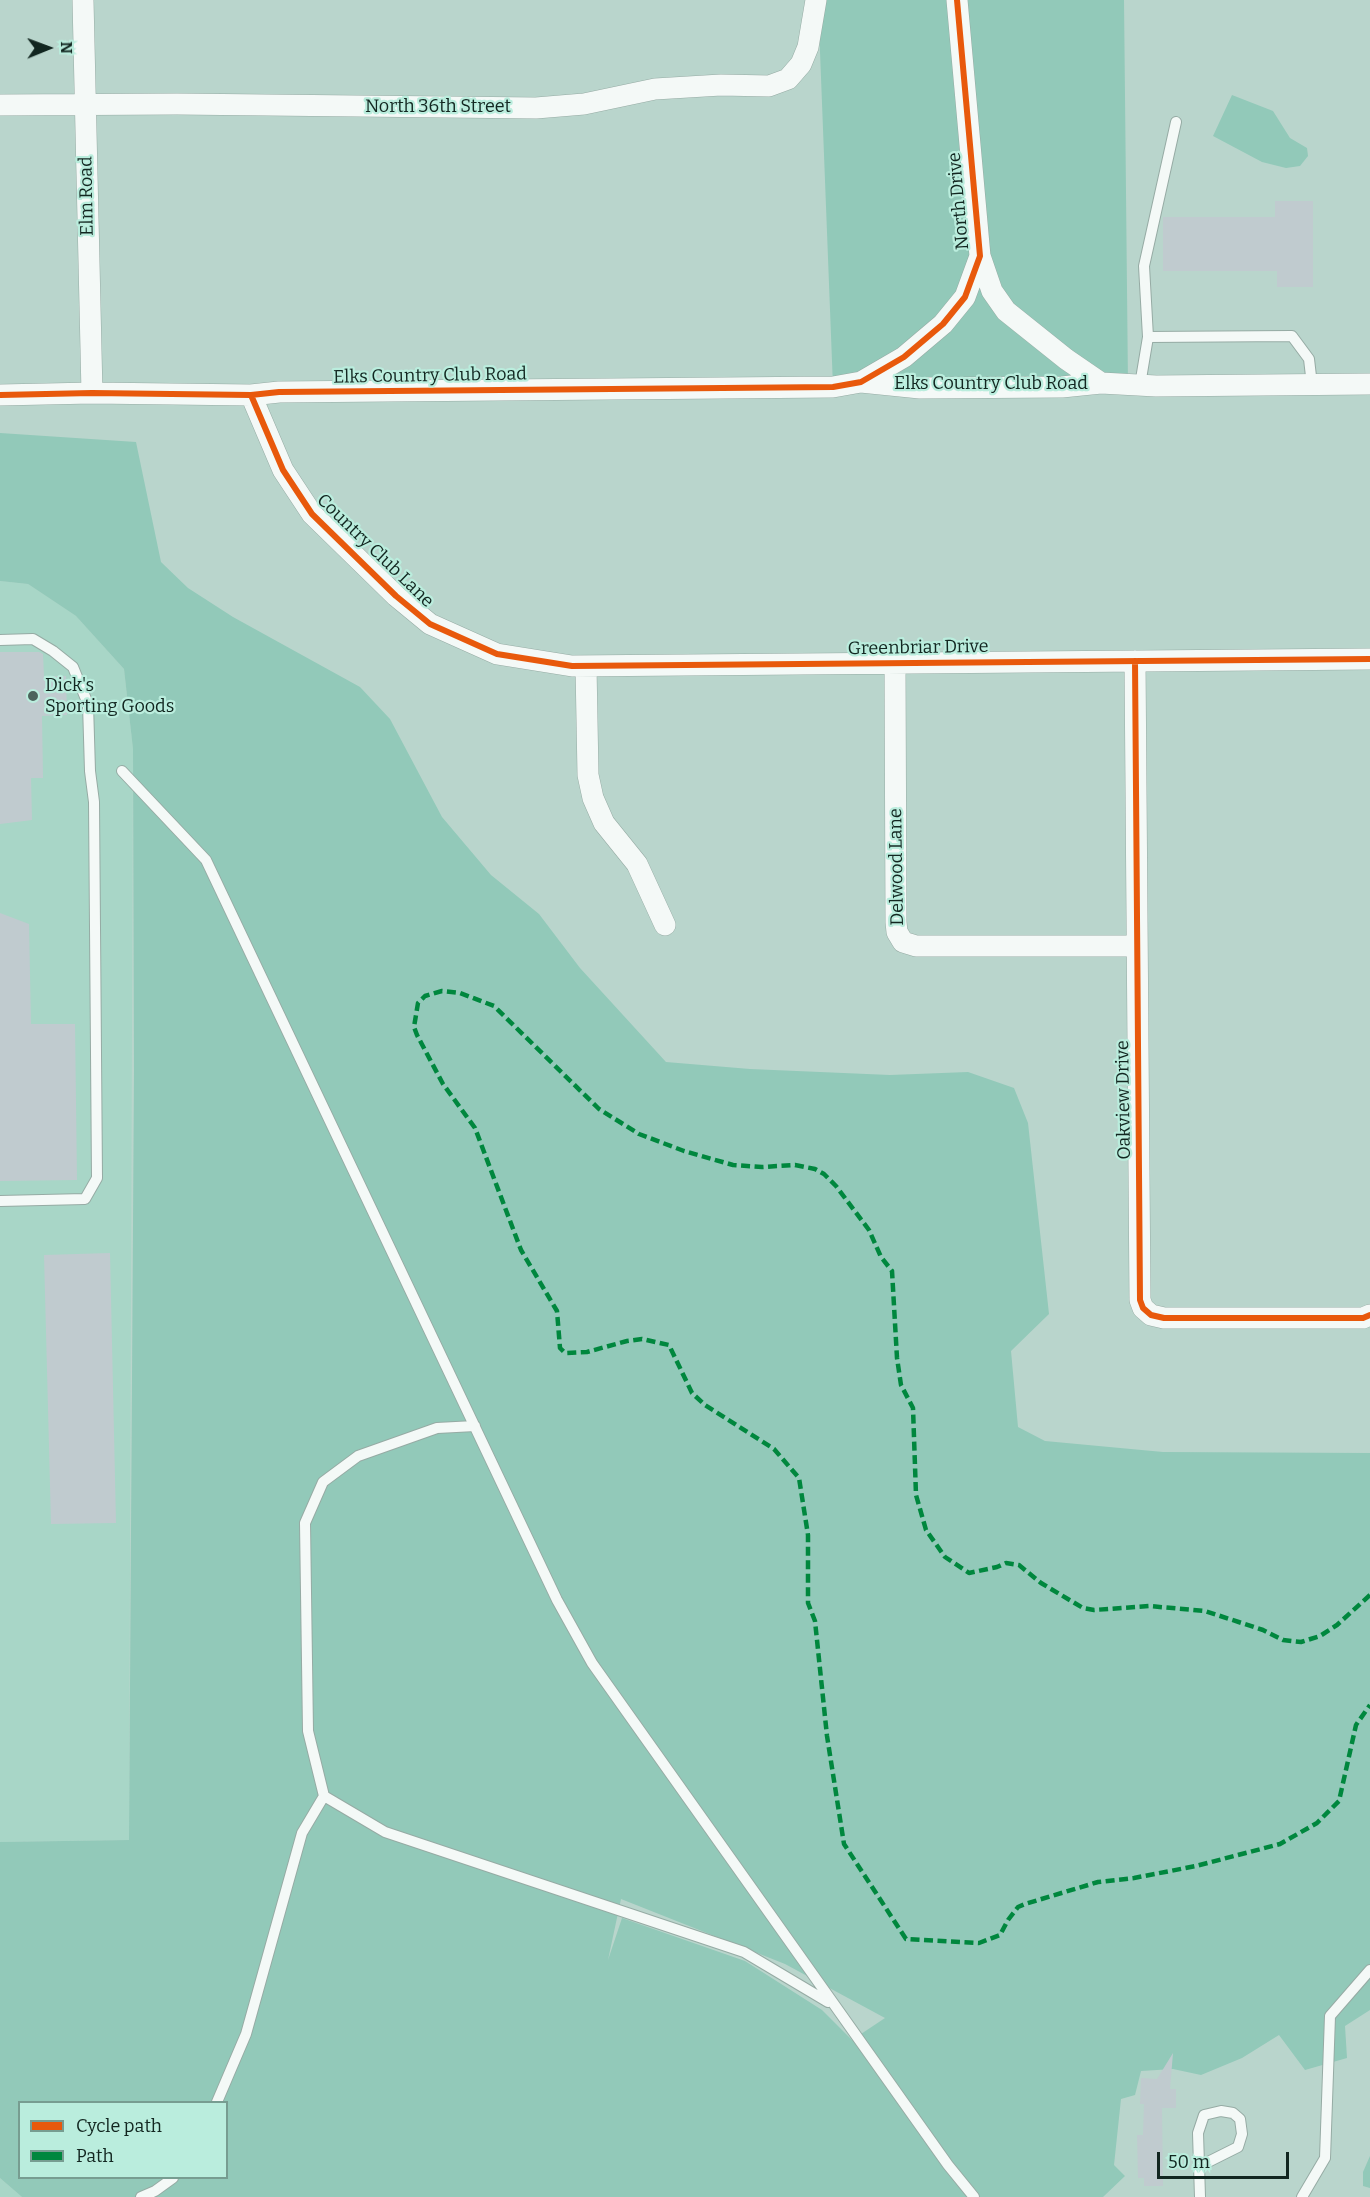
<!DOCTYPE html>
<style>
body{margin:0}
#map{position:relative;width:1370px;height:2197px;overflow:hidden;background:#b9d5cc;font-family:Bitter,serif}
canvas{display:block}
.legend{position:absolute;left:18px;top:2101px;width:210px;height:78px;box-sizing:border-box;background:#baeddd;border:2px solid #779d91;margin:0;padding:8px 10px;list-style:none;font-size:18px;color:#122620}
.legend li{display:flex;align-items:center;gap:12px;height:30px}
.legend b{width:30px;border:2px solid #779d91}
.north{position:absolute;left:18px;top:18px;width:60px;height:60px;-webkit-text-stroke:4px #baeddd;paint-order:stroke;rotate:89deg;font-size:16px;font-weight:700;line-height:24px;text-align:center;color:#122620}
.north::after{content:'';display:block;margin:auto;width:21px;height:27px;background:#122620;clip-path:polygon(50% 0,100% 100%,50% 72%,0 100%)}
.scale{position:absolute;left:1157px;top:2152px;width:132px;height:27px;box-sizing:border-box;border:3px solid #122620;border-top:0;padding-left:8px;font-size:18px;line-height:21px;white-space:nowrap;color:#122620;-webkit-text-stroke:4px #baeddd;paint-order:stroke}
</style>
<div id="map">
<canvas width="1370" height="2197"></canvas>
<ul class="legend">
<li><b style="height:8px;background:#e8590c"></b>Cycle path</li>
<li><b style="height:8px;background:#00873e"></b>Path</li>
</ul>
<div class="north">N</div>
<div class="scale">50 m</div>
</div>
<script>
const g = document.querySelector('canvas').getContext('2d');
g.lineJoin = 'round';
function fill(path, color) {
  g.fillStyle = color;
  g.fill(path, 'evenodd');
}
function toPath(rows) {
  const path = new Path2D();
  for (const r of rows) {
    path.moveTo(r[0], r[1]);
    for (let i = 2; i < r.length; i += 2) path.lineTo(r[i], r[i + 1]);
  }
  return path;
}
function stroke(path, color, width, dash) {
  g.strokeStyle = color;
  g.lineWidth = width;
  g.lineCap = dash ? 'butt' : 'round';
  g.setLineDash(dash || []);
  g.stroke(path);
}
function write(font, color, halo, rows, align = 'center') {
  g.font = font + ' Bitter,serif';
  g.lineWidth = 4.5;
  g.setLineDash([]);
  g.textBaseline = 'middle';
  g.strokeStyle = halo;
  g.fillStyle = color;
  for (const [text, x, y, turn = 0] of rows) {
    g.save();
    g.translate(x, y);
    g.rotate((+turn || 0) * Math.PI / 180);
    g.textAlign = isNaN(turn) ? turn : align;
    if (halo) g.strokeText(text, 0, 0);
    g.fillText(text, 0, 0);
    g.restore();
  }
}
const built = toPath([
 [0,581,28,584,76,616,124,669,133,749,129,1840,0,1842],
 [0,2178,22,2197,0,2197]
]);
const green = toPath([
 [818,0,1124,0,1128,385,833,387],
 [1232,95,1273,111,1290,138,1307,148,1308,156,1300,166,1286,168,1262,162,1213,136],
 [0,433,136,442,161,562,188,588,233,617,360,687,390,719,442,817,491,875,539,914,580,968,666,1062,750,1069,890,1075,968,1072,1014,1088,1028,1123,1049,1314,1011,1351,1018,1427,1045,1441,1163,1452,1370,1453,1370,2010,1345,2026,1347,2058,1305,2070,1279,2035,1242,2058,1201,2075,1173,2069,1141,2071,1135,2095,1121,2099,1114,2165,1125,2176,1103,2197,22,2197,0,2178,0,1842,129,1840,134,1071,133,749,124,669,76,616,28,584,0,581],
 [621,1899,785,1964,885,2018,852,2040,822,2010,745,1961,622,1918,608,1960],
 [20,2102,226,2102,226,2178,20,2178],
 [1370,2156,1370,2188,1363,2186,1363,2172]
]);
const building = toPath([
 [1275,201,1313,201,1313,287,1277,287,1277,271,1163,271,1163,217,1275,217],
 [0,652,39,652,43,654,44,676,66,676,67,715,42,716,43,778,31,778,32,820,0,824],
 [0,913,29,924,31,1024,75,1024,77,1180,0,1181],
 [110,1253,116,1523,51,1524,44,1255],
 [1173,2053,1170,2089,1176,2089,1176,2108,1162,2108,1163,2186,1144,2186,1144,2178,1138,2178,1137,2135,1143,2135,1144,2104,1140,2104,1141,2078,1157,2079]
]);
const lane = toPath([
 [1148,337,1292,336,1309,359,1312,385],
 [1140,385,1148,337,1144,266,1176,122],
 [0,640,33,639,53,651,73,667,88,704,90,771,94,802,97,1178,85,1199,0,1201],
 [122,771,206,860,557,1600,592,1663,948,2165,974,2197],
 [324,1796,385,1832,744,1952,828,2002],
 [217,2102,246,2034,302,1833,324,1796,308,1731,305,1523,323,1482,358,1456,437,1428,475,1426],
 [141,2197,155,2191,173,2178],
 [1200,2197,1198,2133,1204,2115,1221,2111,1233,2113,1240,2119,1242,2134,1238,2147,1200,2166],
 [1302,2197,1325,2158,1330,2016,1370,1970]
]);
const street = toPath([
 [83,0,92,393],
 [0,105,177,104,536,108,584,104,655,89,721,85,769,86,788,79,801,64,808,47,816,0],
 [980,256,992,291,1006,311,1066,359,1101,383],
 [861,382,904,357,943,324,965,297,980,256,957,0],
 [0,395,92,393,251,395,279,392,833,387,861,382,920,388,1062,387,1101,383,1156,386,1370,384],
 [251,395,283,470,312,514,396,596,430,624,497,654,572,666,1370,659],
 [1135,661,1140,1300,1143,1308,1151,1315,1164,1318,1363,1318,1370,1315],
 [895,663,896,922,897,932,903,942,916,946,1137,946],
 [586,666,588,775,593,798,604,823,637,864,665,925]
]);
const quiet = toPath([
 [1370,1595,1337,1625,1320,1636,1301,1642,1283,1640,1263,1630,1205,1611,1149,1606,1094,1610,1083,1608,1041,1583,1019,1565,1006,1563,997,1567,969,1573,945,1557,926,1530,916,1495,913,1408,901,1385,897,1358,892,1271,881,1257,869,1230,836,1186,824,1174,815,1169,795,1165,762,1167,733,1165,684,1151,639,1134,599,1109,494,1006,460,993,442,991,425,996,418,1003,414,1027,417,1035,443,1084,475,1128,521,1250,557,1311,560,1348,565,1353,587,1352,627,1341,642,1339,669,1345,692,1393,705,1405,774,1449,799,1478,808,1535,808,1603,815,1621,827,1736,844,1844,906,1939,979,1943,1000,1935,1008,1920,1018,1907,1025,1904,1098,1882,1134,1878,1196,1866,1280,1844,1317,1823,1339,1801,1356,1725,1370,1705]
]);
const cycleway = toPath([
 [0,395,92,393,251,395,279,392,833,387,861,382,904,357,943,324,965,297,980,256,957,0],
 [251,395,283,470,312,514,396,596,430,624,497,654,572,666,1370,659],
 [1135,661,1140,1300,1143,1308,1151,1315,1164,1318,1363,1318,1370,1315]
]);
const markers = [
 [33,696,6,"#4c635c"]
];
const streetNames = [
 ["North 36th Street",438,107],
 ["Elm Road",87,196,-91],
 ["North Drive",959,201,-95],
 ["Elks Country Club Road",430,376,-1],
 ["Elks Country Club Road",991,384],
 ["Country Club Lane",375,551,44],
 ["Greenbriar Drive",918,648,-1],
 ["Delwood Lane",897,867,-91],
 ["Oakview Drive",1124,1100,-91]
];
const poiNames = [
 ["Dick's",45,686],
 ["Sporting Goods",45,707]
];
fill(built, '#a8d6c7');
fill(green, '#92c9b9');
fill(building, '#c0cbcf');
stroke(lane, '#96aba4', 12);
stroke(street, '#96aba4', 22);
stroke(lane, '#f4f9f7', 10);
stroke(street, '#f4f9f7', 21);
stroke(quiet, '#00873e', 4.5, [9, 4.5]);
stroke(cycleway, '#e8590c', 6);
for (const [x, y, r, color] of markers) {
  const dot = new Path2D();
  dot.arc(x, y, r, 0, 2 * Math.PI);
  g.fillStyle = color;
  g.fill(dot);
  stroke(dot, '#baeddd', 2);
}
write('18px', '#122620', '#baeddd', streetNames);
write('18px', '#122620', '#baeddd', poiNames, 'left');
</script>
